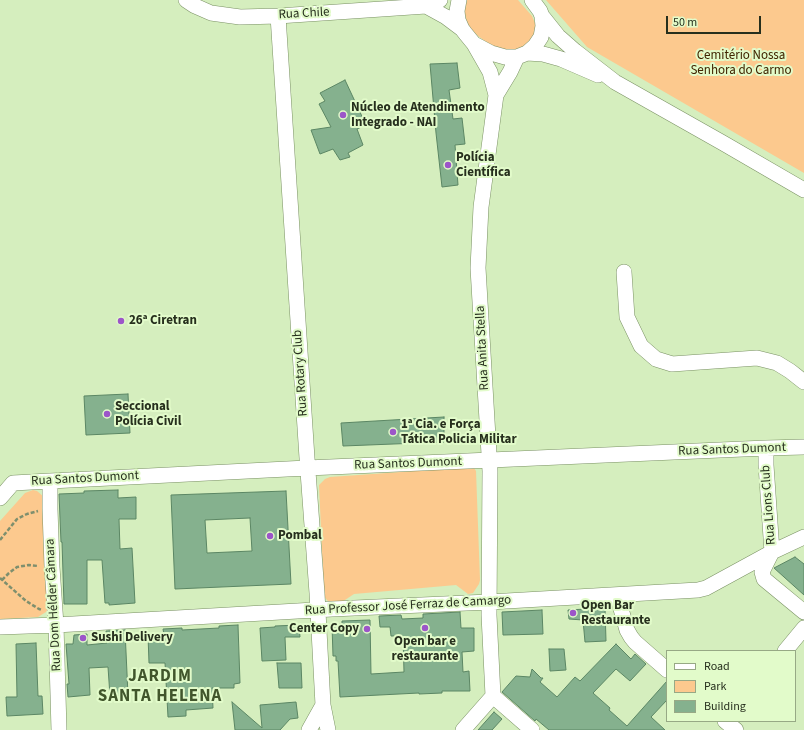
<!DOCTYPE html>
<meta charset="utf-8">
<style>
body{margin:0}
#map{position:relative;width:804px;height:730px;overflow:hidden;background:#d5eebe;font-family:"Source Sans 3",sans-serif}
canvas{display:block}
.legend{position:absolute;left:666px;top:650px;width:130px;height:72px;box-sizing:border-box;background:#e2fbca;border:1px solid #97a985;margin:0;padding:5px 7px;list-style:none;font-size:12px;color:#262f1d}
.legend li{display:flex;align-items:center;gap:8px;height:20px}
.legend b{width:20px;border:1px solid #97a985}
.scale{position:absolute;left:666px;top:16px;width:95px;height:18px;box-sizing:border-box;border:2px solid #262f1d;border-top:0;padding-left:5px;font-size:12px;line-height:14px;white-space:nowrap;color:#262f1d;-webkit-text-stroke:3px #e2fbca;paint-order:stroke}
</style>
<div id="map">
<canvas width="804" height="730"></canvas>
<ul class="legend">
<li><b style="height:5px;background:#fff"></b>Road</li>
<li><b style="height:11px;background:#fcc98e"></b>Park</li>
<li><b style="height:11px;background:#85b18e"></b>Building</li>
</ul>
<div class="scale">50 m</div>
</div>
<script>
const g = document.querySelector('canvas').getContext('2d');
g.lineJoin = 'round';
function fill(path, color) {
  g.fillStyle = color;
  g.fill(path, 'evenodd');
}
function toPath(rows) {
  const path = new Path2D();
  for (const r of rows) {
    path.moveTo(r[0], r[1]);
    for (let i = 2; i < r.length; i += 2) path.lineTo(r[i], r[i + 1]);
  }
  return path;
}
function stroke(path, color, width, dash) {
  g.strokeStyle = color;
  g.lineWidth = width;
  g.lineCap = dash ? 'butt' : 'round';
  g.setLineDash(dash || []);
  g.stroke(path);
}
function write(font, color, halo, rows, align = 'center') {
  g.font = font + ' "Source Sans 3",sans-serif';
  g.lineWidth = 4;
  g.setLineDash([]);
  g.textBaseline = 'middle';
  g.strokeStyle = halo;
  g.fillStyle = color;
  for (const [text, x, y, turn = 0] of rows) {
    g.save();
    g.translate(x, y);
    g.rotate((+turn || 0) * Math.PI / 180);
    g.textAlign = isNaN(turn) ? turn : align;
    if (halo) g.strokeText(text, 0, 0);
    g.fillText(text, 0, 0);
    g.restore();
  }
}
const green = toPath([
 [467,0,518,0,532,16,535,23,535,31,532,39,525,47,511,51,492,46,478,36,469,27,467,23,465,14,465,7],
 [546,0,804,0,804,173,587,47],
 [472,467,474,468,476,471,480,580,479,584,473,593,468,594,456,585,354,594,342,602,333,603,329,602,326,599,324,596,319,485,325,479,330,477],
 [33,490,37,491,44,497,49,607,46,612,38,617,0,619,0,521,25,493]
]);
const building = toPath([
 [457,63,460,88,449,90,453,119,462,118,465,144,455,145,458,185,442,187,436,133,430,64,457,63],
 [345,80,366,125,357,129,363,145,348,153,350,157,340,160,333,149,320,154,311,130,331,127,319,104,325,101,320,93,345,80],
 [128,394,130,433,86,435,84,396,128,394],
 [444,417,444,442,343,446,341,423,444,417],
 [118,490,118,498,136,497,136,519,119,519,120,549,132,548,135,603,109,605,109,603,105,603,102,560,87,560,87,604,64,604,62,542,61,542,59,494,84,493,84,491,118,490],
 [286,491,291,584,175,589,171,495,286,491],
 [250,518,252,551,207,553,205,520,250,518],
 [795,557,804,564,804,595,774,568,795,557],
 [605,608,606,641,585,642,583,620,569,619,568,610,605,608],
 [542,610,543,634,503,635,502,612,542,610],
 [460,612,461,628,474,628,474,651,462,652,463,672,469,671,470,691,442,691,442,693,419,694,419,693,340,697,338,661,336,661,336,656,333,656,332,625,342,624,342,621,370,620,371,674,404,672,403,636,391,636,390,627,380,627,379,616,401,615,402,619,423,618,423,614,460,612],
 [238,625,240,683,234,684,234,688,212,688,213,708,186,710,186,716,168,717,165,663,149,663,148,635,164,635,163,629,182,628,182,630,219,628,219,626,238,625],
 [299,625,300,637,285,637,286,660,262,661,260,628,275,627,275,626,299,625],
 [125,630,128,695,110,696,108,667,89,668,90,695,68,697,67,684,69,684,66,644,73,644,74,635,87,634,87,645,107,643,106,631,125,630],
 [36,643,38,696,42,696,43,714,7,716,6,697,17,697,16,644,36,643],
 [616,644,631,659,635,654,646,664,630,681,616,669,593,693,610,708,609,710,627,726,667,681,667,700,651,717,665,730,549,730,536,719,535,721,502,692,516,676,530,677,532,669,541,678,543,678,540,682,557,697,575,677,580,681,616,644],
 [549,649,564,649,566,670,550,671,549,649],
 [277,663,301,663,302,688,279,688,277,663],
 [232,702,262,728,260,705,296,702,298,718,290,719,280,730,235,730,232,702],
 [494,712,502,719,492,730,478,730,494,712]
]);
const path = toPath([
 [0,540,17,519,27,514,38,511],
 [0,578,26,601,39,609,42,610],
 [2,580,9,573,17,567,29,565,38,566]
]);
const minor = toPath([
 [186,0,195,6,211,13,240,17,278,16,426,6,440,0],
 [459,0,457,11,458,20,462,29,465,33,474,44,491,53,505,57,517,57,527,53,535,46,541,37,543,26,542,16,540,11,532,0],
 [426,6,446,17,462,29],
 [278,16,307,458,317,593,323,705,328,730],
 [542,16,558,36,575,51,615,82,723,143,804,190],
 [474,44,490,72,496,95,481,207,478,268,490,471,489,615,493,696],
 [527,53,543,54,561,59,598,75],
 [496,95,510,72,517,57],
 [624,272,627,317,641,346,656,359,672,364,757,358,777,363,790,371,804,382],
 [766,448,766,465,772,552,762,572,764,579,804,612],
 [50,481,50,509,52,567,56,625,59,730],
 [0,498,13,483,50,481,307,468,766,448,804,447],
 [617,595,627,630,631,637,635,642,667,670],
 [0,627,56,625,332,609,489,602,698,590,706,588,772,552,804,537],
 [785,651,804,628],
 [493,696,532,730],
 [725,721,736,730],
 [309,730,323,705],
 [463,730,493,696]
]);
const markers = [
 [343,115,4,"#9c55c9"],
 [448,165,4,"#9c55c9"],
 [121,321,4,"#9c55c9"],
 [107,414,4,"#9c55c9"],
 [393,432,4,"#9c55c9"],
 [270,536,4,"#9c55c9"],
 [573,613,4,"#9c55c9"],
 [425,628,4,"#9c55c9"],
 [367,629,4,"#9c55c9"],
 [83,638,4,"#9c55c9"]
];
const streetNames = [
 ["Rua Chile",304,14,-3],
 ["Rua Anita Stella",483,348,-93],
 ["Rua Rotary Club",301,373,-94],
 ["Rua Santos Dumont",732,450,-2],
 ["Rua Santos Dumont",408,464,-2],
 ["Rua Santos Dumont",85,479,-3],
 ["Rua Lions Club",769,505,-94],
 ["Rua Dom Hélder Câmara",54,605,-93],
 ["Rua Professor José Ferraz de Camargo",408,606,-3]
];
const parkNames = [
 ["Cemitério Nossa",741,56],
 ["Senhora do Carmo",741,71]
];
const poiNames = [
 ["Núcleo de Atendimento",351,108],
 ["Integrado - NAI",351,123],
 ["Polícia",456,158],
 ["Científica",456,173],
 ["26ª Ciretran",129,321],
 ["Seccional",115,407],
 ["Polícia Civil",115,422],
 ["1ª Cia. e Força",401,425],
 ["Tática Policia Militar",401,440],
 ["Pombal",278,536],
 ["Open Bar",581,606],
 ["Restaurante",581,621],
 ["Center Copy",359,629,"right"],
 ["Sushi Delivery",91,638],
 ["Open bar e",425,642,"center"],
 ["restaurante",425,657,"center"]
];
const districtNames = [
 ["JARDIM",160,677],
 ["SANTA HELENA",160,697]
];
fill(green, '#fcc98e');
fill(building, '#85b18e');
stroke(building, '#5b8664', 1);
stroke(minor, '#7a9164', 16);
stroke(path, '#7e8f6e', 2.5, [4, 2]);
stroke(minor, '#fff', 15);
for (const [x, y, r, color] of markers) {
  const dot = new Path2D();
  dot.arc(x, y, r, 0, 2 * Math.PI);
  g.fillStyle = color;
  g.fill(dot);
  stroke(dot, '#e2fbca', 1.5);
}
write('13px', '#262f1d', '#e2fbca', streetNames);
write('13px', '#402400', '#e2fbca', parkNames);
write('bold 13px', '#262f1d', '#e2fbca', poiNames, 'left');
g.letterSpacing = '1px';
write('bold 17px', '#41562c', '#e2fbca', districtNames);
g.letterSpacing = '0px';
</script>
